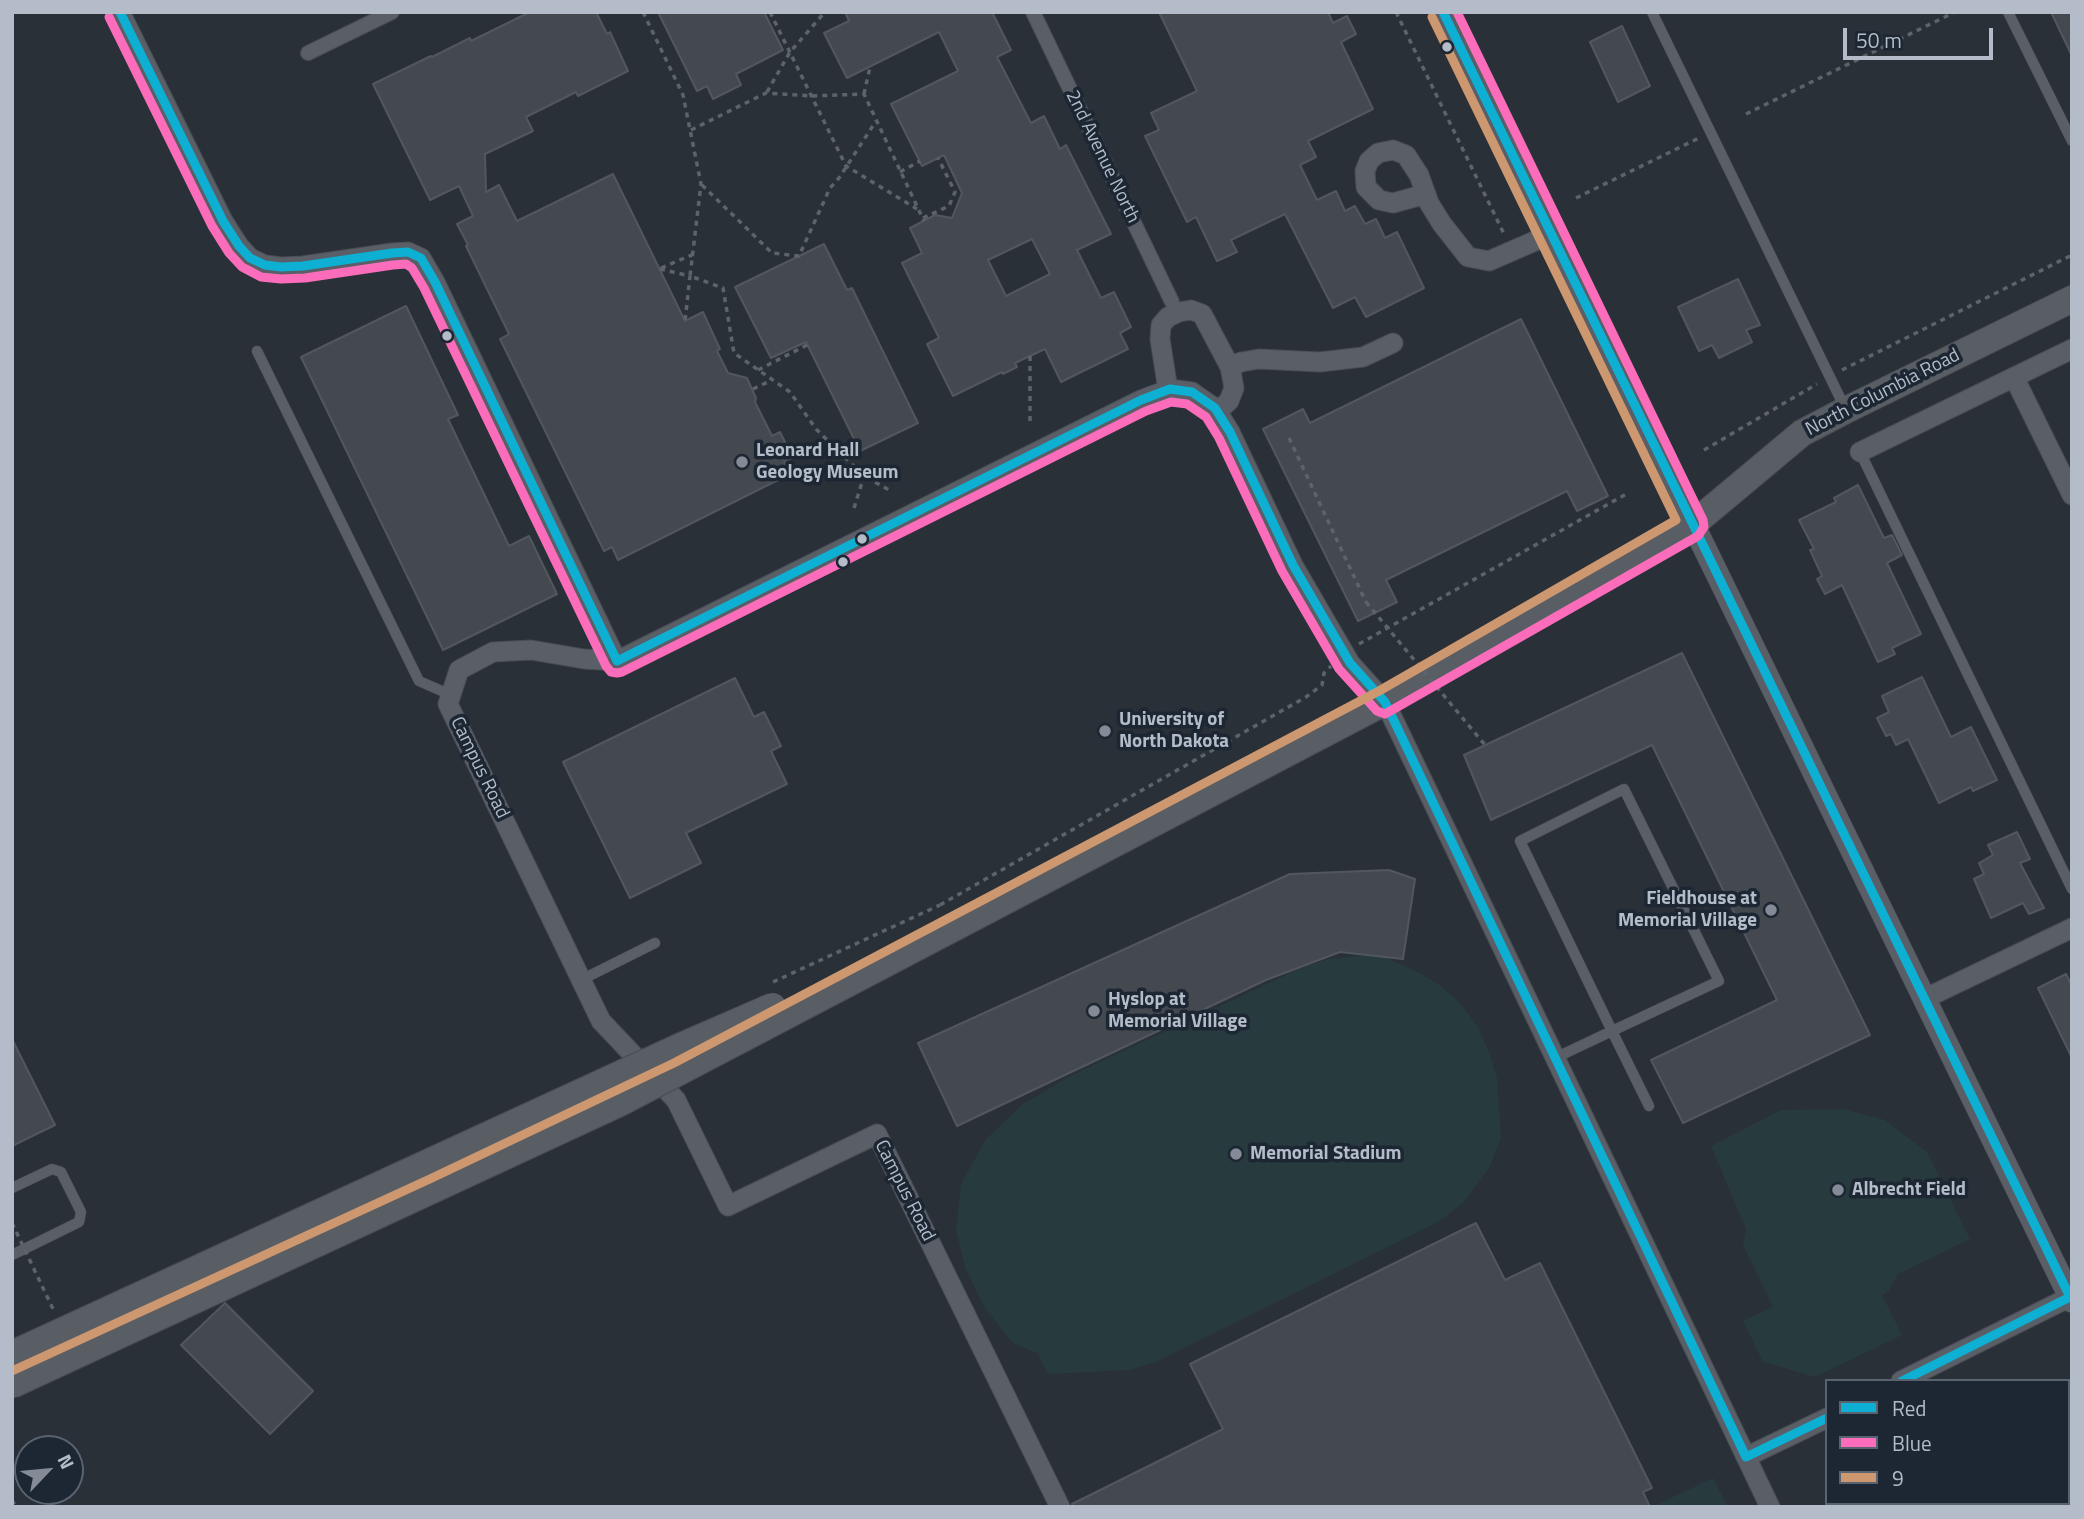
<!DOCTYPE html>
<style>
body{margin:0}
#map{position:relative;width:2084px;height:1519px;overflow:hidden;background:#2a3038;font-family:"Titillium Web",sans-serif}
canvas{display:block}
.frame{position:absolute;inset:0;border:14px solid #b4bcc9;pointer-events:none}
.legend{position:absolute;left:1825px;top:1379px;width:245px;height:126px;box-sizing:border-box;background:#1d2633;border:2px solid #59626f;margin:0;padding:9px 12px;list-style:none;font-size:21px;color:#b4bcc9}
.legend li{display:flex;align-items:center;gap:14px;height:35px}
.legend b{width:35px;border:2px solid #59626f}
.north{position:absolute;left:14px;top:1435px;width:70px;height:70px;box-sizing:border-box;background:#1d2633;border:2px solid #59626f;border-radius:50%;rotate:64deg;font-size:19px;font-weight:700;line-height:28px;text-align:center;color:#b4bcc9}
.north::after{content:'';display:block;margin:auto;width:24px;height:32px;background:#848b96;clip-path:polygon(50% 0,100% 100%,50% 72%,0 100%)}
.scale{position:absolute;left:1843px;top:28px;width:150px;height:32px;box-sizing:border-box;border:4px solid #b4bcc9;border-top:0;padding-left:9px;font-size:21px;line-height:24px;white-space:nowrap;color:#b4bcc9;-webkit-text-stroke:5px #1d2633;paint-order:stroke}
</style>
<div id="map">
<canvas width="2084" height="1519"></canvas>
<div class="frame"></div>
<ul class="legend">
<li><b style="height:9px;background:#0dafd3"></b>Red</li>
<li><b style="height:9px;background:#fb6dba"></b>Blue</li>
<li><b style="height:9px;background:#cd976f"></b>9</li>
</ul>
<div class="north">N</div>
<div class="scale">50 m</div>
</div>
<script>
const g = document.querySelector('canvas').getContext('2d');
g.lineJoin = 'round';
function fill(path, color) {
  g.fillStyle = color;
  g.fill(path, 'evenodd');
}
function toPath(rows) {
  const path = new Path2D();
  for (const r of rows) {
    path.moveTo(r[0], r[1]);
    for (let i = 2; i < r.length; i += 2) path.lineTo(r[i], r[i + 1]);
  }
  return path;
}
function stroke(path, color, width, dash) {
  g.strokeStyle = color;
  g.lineWidth = width;
  g.lineCap = dash ? 'butt' : 'round';
  g.setLineDash(dash || []);
  g.stroke(path);
}
function write(font, color, halo, rows, align = 'center') {
  g.font = font + ' "Titillium Web",sans-serif';
  g.lineWidth = 7;
  g.setLineDash([]);
  g.textBaseline = 'middle';
  g.strokeStyle = halo;
  g.fillStyle = color;
  for (const [text, x, y, turn = 0] of rows) {
    g.save();
    g.translate(x, y);
    g.rotate((+turn || 0) * Math.PI / 180);
    g.textAlign = isNaN(turn) ? turn : align;
    if (halo) g.strokeText(text, 0, 0);
    g.fillText(text, 0, 0);
    g.restore();
  }
}
const green = toPath([
 [1358,956,1382,956,1416,971,1441,986,1461,1004,1478,1027,1489,1052,1497,1077,1501,1139,1489,1168,1463,1203,1438,1222,1154,1363,1128,1370,1048,1374,1038,1354,1012,1342,984,1307,965,1267,956,1229,961,1184,986,1139,1023,1104,1072,1075,1299,969,1328,959],
 [1843,1109,1885,1120,1927,1152,1970,1239,1898,1274,1889,1291,1882,1295,1902,1335,1815,1377,1763,1362,1743,1321,1773,1307,1743,1245,1746,1229,1711,1146,1781,1110],
 [1713,1478,1728,1507,1652,1507]
]);
const building = toPath([
 [530,12,596,12,607,34,610,32,628,71,578,96,576,92,526,117,533,131,485,154,486,192,499,185,517,221,613,174,685,321,703,312,720,349,717,351,728,373,747,378,756,398,755,402,772,436,780,432,793,458,784,462,790,474,618,560,612,547,604,551,500,339,509,334,466,246,468,245,457,224,473,216,459,186,430,200,373,84,431,56,432,57,470,38,471,41,530,12],
 [658,12,764,12,783,50,736,74,741,85,713,99,707,86,697,91,658,12],
 [845,12,992,12,1011,50,997,57,1031,123,1044,116,1060,149,1066,145,1111,234,1077,250,1101,298,1114,292,1131,327,1120,333,1128,349,1061,382,1045,349,1015,363,1017,367,1003,374,1002,372,953,396,927,344,939,338,902,263,922,253,910,228,935,215,952,218,962,193,944,155,922,166,891,104,958,71,939,32,847,78,824,33,849,21,845,12],
 [1032,239,1050,274,1006,296,988,260,1032,239],
 [1159,12,1328,12,1333,23,1347,16,1356,34,1341,42,1373,109,1308,141,1316,157,1300,165,1317,200,1336,191,1345,211,1355,206,1365,224,1376,219,1385,238,1397,232,1424,288,1366,317,1355,297,1333,308,1285,214,1231,240,1237,252,1217,261,1196,217,1187,222,1145,136,1159,130,1151,113,1197,91,1159,12],
 [2051,12,2072,12,2072,56,2051,12],
 [1622,26,1650,86,1618,102,1590,42,1622,26],
 [824,244,847,290,852,288,918,423,860,451,806,342,771,358,735,287,824,244],
 [1738,279,1760,325,1746,330,1752,342,1719,358,1712,345,1699,351,1678,307,1738,279],
 [406,306,458,415,448,419,509,546,529,536,557,594,443,650,301,357,406,306],
 [1521,319,1608,496,1577,511,1567,491,1386,580,1397,602,1358,621,1263,429,1303,409,1310,423,1521,319],
 [1858,485,1884,538,1892,535,1902,555,1887,563,1921,634,1892,648,1895,654,1878,662,1842,585,1825,594,1817,579,1822,576,1810,550,1814,549,1799,520,1836,502,1834,498,1858,485],
 [1682,653,1870,1035,1683,1123,1651,1060,1777,1000,1652,745,1491,820,1464,755,1682,653],
 [1922,677,1951,737,1971,727,1997,780,1973,791,1971,787,1939,803,1908,739,1896,745,1891,734,1886,736,1877,718,1889,712,1882,696,1922,677],
 [735,678,754,717,764,712,781,746,771,751,787,784,686,833,701,863,630,898,563,762,735,678],
 [2017,832,2030,859,2020,863,2044,908,2029,914,2023,903,1991,918,1974,879,1984,874,1979,863,1993,855,1988,845,2017,832],
 [1389,870,1415,879,1403,959,1340,952,1266,980,957,1126,918,1043,1290,874,1389,870],
 [2066,974,2072,986,2072,1058,2038,988,2066,974],
 [12,1039,55,1125,12,1146,12,1039],
 [1476,1223,1505,1280,1540,1263,1652,1488,1643,1492,1650,1507,1072,1507,1072,1504,1223,1429,1190,1364,1476,1223],
 [225,1303,313,1391,270,1434,181,1345,225,1303]
]);
const path = toPath([
 [643,12,683,95,701,184,690,276,723,288,734,353,790,392,816,429,864,476,891,491],
 [770,12,846,166,917,209],
 [1396,12,1504,234],
 [767,92,790,52,825,12],
 [864,94,870,67],
 [1746,114,1955,12],
 [691,130,766,93,812,96,864,94,924,221],
 [900,172,920,161],
 [702,185,772,253,799,256,830,188,839,178,876,121],
 [1576,198,1699,138],
 [923,218,949,206,955,192,938,158],
 [661,268,694,254],
 [660,269,690,276,685,321],
 [758,370,807,345],
 [1842,370,2072,255],
 [753,389,772,380],
 [1030,421,1030,356],
 [1289,438,1366,602],
 [1704,450,1817,384],
 [854,508,864,476],
 [1359,644,1628,493],
 [940,905,1306,697,1322,685,1324,673,1331,666],
 [12,1500,16,1507]
]);
const service = toPath([
 [1652,12,1845,408],
 [2008,12,2072,141],
 [257,351,419,681,451,695],
 [1860,452,2072,889],
 [581,980,655,943],
 [1555,1058,1612,1031,1719,981,1624,789,1520,841,1612,1031,1649,1106],
 [12,1188,52,1169,61,1172,81,1212,79,1222,12,1255],
 [1969,1503,1971,1507]
]);
const pedestrian = toPath([
 [1033,12,1172,302],
 [308,53,392,12]
]);
const minor = toPath([
 [120,12,223,221,239,246,250,258,265,265,281,267,303,266,392,253,408,252,421,258,435,282,617,661],
 [1426,194,1393,203,1379,200,1366,187,1365,171,1369,161,1378,153,1393,150,1406,155,1419,175,1429,203,1442,224,1468,257,1489,261,1551,234],
 [1230,367,1241,362,1259,359,1320,362,1363,357,1393,343],
 [2014,377,2072,495],
 [1168,390,1160,339,1161,325,1168,317,1179,312,1191,310,1202,314,1230,367,1234,388,1229,401,1217,412],
 [1860,452,2072,349],
 [1926,998,2072,928],
 [1901,1381,2072,1296],
 [1746,1457,1827,1418],
 [1060,1507,877,1134,728,1206,676,1100,601,1021,448,704,459,670,493,652,531,650,584,659,617,661,1141,400,1170,389,1192,392,1215,408,1230,432,1293,565,1350,663,1385,702,1770,1507]
]);
const tertiary = toPath([
 [1443,12,2072,1301]
]);
const secondary = toPath([
 [948,931,1385,702,1656,547,1692,525,1802,433,1846,410,2072,299]
]);
const pathBridge = toPath([
 [1366,602,1485,745],
 [773,982,940,905],
 [12,1223,54,1311]
]);
const secondaryBridge = toPath([
 [12,1354,681,1046,773,1006],
 [12,1385,620,1103,948,931]
]);
const bus1 = toPath([
 [120,12,223,221,239,246,250,258,265,265,281,267,303,266,392,253,408,252,421,258,435,282,617,661,1141,400,1170,389,1192,392,1215,408,1230,432,1293,565,1350,663,1385,702,1746,1457,1827,1418],
 [1443,12,2070,1297,1902,1381]
]);
const bus2 = toPath([
 [109,17,212,226,229,253,242,267,261,277,281,279,305,278,393,265,406,264,412,268,424,288,606,666,611,672,617,673,622,672,1146,411,1171,402,1187,404,1206,417,1219,438,1282,571,1339,669,1377,711,1385,714,1698,536,1704,527,1703,520,1457,12]
]);
const bus3 = toPath([
 [12,1371,432,1178,674,1063,1379,691,1676,520,1432,17]
]);
const markers = [
 [1447,47,6,"#b4bcc9"],
 [447,336,6,"#b4bcc9"],
 [742,462,7,"#848b96"],
 [862,539,6,"#b4bcc9"],
 [843,562,6,"#b4bcc9"],
 [1105,731,7,"#848b96"],
 [1771,910,7,"#848b96"],
 [1094,1011,7,"#848b96"],
 [1236,1154,7,"#848b96"],
 [1838,1190,7,"#848b96"]
];
const streetNames = [
 ["2nd Avenue North",1102,157,64],
 ["North Columbia Road",1883,393,-27],
 ["Campus Road",479,768,64],
 ["Campus Road",904,1191,63]
];
const poiNames = [
 ["Leonard Hall",756,451],
 ["Geology Museum",756,473],
 ["University of",1119,720],
 ["North Dakota",1119,742],
 ["Fieldhouse at",1757,899,"right"],
 ["Memorial Village",1757,921,"right"],
 ["Hyslop at",1108,1000],
 ["Memorial Village",1108,1022],
 ["Memorial Stadium",1250,1154],
 ["Albrecht Field",1852,1190]
];
fill(green, '#273a3e');
fill(building, '#444950');
stroke(building, '#52575f', 2);
stroke(service, '#484c53', 11);
stroke(pedestrian, '#484c53', 16);
stroke(minor, '#484c53', 21);
stroke(tertiary, '#484c53', 24);
stroke(secondary, '#484c53', 28);
stroke(path, '#5d636a', 3.5, [5, 5]);
stroke(service, '#5a5e66', 10);
stroke(pedestrian, '#5a5e66', 14);
stroke(minor, '#5a5e66', 19);
stroke(tertiary, '#5a5e66', 23);
stroke(secondary, '#595d64', 26);
stroke(secondaryBridge, '#484c53', 28, []);
stroke(pathBridge, '#5d636a', 3.5, [5, 5]);
stroke(secondaryBridge, '#595d64', 26);
stroke(bus1, '#0dafd3', 9);
stroke(bus2, '#fb6dba', 9);
stroke(bus3, '#cd976f', 9);
for (const [x, y, r, color] of markers) {
  const dot = new Path2D();
  dot.arc(x, y, r, 0, 2 * Math.PI);
  g.fillStyle = color;
  g.fill(dot);
  stroke(dot, '#1d2633', 2.5);
}
write('19px', '#b4bcc9', '#1d2633', streetNames);
write('bold 19px', '#b4bcc9', '#1d2633', poiNames, 'left');
</script>
